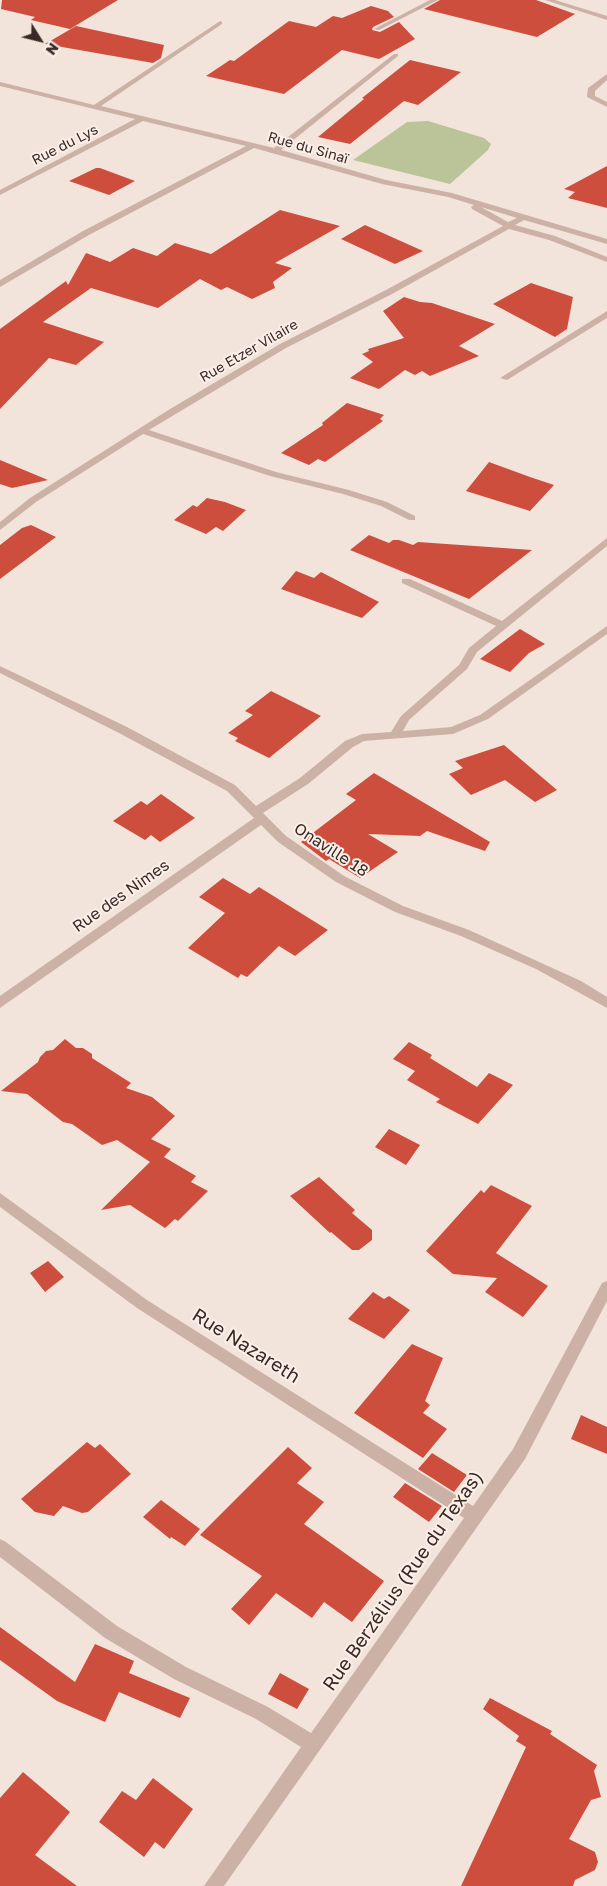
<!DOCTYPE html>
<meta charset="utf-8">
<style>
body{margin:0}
#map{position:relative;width:607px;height:1886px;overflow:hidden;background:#f3e4db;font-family:"Golos Text",sans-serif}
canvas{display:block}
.north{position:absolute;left:15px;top:15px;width:50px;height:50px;-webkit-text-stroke:4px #fbefe7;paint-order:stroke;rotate:126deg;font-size:14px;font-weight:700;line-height:20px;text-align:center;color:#382a27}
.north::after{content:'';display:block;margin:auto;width:18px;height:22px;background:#382a27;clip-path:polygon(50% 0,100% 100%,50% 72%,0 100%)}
</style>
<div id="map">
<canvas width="607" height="1886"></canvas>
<div class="north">N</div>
</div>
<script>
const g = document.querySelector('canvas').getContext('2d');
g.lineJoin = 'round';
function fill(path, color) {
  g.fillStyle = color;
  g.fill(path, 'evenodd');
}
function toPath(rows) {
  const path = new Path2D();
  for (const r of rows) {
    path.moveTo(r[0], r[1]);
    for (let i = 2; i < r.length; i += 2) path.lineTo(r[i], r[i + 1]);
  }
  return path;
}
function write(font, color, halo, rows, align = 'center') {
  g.font = font + ' "Golos Text",sans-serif';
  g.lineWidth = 4;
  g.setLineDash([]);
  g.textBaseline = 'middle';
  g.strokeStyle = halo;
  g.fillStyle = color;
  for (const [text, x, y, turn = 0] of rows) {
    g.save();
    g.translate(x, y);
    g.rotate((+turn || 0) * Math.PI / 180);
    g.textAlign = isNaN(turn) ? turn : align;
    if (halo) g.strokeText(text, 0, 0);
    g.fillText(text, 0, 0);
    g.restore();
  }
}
const green = toPath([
 [428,121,484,138,491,144,488,150,450,184,353,160,407,122]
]);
const building = toPath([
 [2,0,118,0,70,29,31,20,35,17,1,9],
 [440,0,536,0,575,14,537,37,424,9],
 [371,6,388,11,394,17,373,27,372,30,380,32,399,22,415,39,379,59,342,50,284,94,206,76,230,60,234,61,289,21,316,27,333,16,342,18],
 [76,26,164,45,161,58,153,63,45,44],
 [410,60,461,72,418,105,404,101,350,144,318,137,364,99,362,98],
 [607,166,607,208,568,198,575,192,564,189],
 [96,168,100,168,135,181,109,195,69,181],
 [280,210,340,226,275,263,292,268,273,282,275,288,252,299,227,287,221,290,200,279,158,308,91,288,43,322,104,342,76,365,49,358,0,409,0,329,66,281,68,285,86,253,110,262,133,248,157,256,175,243,211,254],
 [365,225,423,251,395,264,341,239],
 [531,283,573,297,567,329,555,337,493,304],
 [404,297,420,302,432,303,495,324,459,346,479,356,430,376,422,371,415,375,405,370,379,389,350,378,373,362,362,354,369,351,368,349,404,338,383,311],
 [347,403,384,415,380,419,383,421,325,462,318,459,309,465,281,453,323,425,322,423],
 [0,460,48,480,12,488,0,484],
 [489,462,530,477,554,485,530,511,466,491],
 [207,498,225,502,246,510,223,531,216,527,206,534,174,520,193,505,197,507],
 [31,525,56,537,0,579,0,545,22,528],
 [369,535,389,543,393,540,399,540,413,545,418,542,532,550,469,599,350,550],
 [296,571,314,578,321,572,379,602,362,618,281,589],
 [520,629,545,644,529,653,510,672,480,659],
 [271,691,321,716,269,758,235,741,238,738,228,733,253,715,245,711],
 [504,745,557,790,535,802,505,780,471,795,449,774,463,768,455,761],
 [374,773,490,842,485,851,427,831,420,836,368,834,398,852,360,878,329,859,326,861,301,842,356,800,346,794],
 [161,794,195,818,160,842,151,835,145,840,113,821,141,801,147,805],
 [223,878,250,894,259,887,328,930,295,956,279,946,247,977,241,974,238,978,188,948,225,913,199,897],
 [65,1039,76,1048,83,1048,92,1054,92,1058,131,1083,126,1088,152,1097,175,1116,151,1139,171,1149,164,1157,196,1176,191,1182,208,1191,178,1221,175,1219,165,1228,130,1205,101,1210,150,1162,117,1140,102,1145,72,1124,63,1122,27,1094,1,1091,38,1062,40,1057,46,1051,53,1050],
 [409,1042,432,1055,430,1058,477,1087,489,1073,513,1085,478,1124,436,1102,440,1099,407,1080,415,1071,393,1059],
 [389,1129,420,1145,406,1165,375,1147],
 [319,1177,355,1210,352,1213,372,1230,372,1240,359,1250,352,1250,331,1232,330,1233,290,1196],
 [491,1185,532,1206,496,1253,548,1286,523,1317,485,1292,497,1278,453,1274,426,1251,481,1190,484,1193],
 [48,1261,64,1277,45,1292,30,1273],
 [373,1292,384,1299,389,1296,410,1310,384,1339,348,1319],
 [412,1344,443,1358,425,1401,430,1405,423,1413,447,1429,423,1458,354,1413],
 [581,1415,607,1427,607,1454,571,1439],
 [87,1442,95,1448,100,1444,131,1474,88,1512,82,1513,63,1506,54,1516,35,1512,21,1499],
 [288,1447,312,1468,297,1483,324,1502,304,1524,384,1581,352,1622,324,1602,312,1618,276,1593,249,1625,231,1609,262,1576,200,1535],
 [432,1453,467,1475,454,1492,418,1469],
 [405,1483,442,1506,429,1522,393,1497],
 [161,1500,200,1529,185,1546,171,1537,170,1539,143,1517],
 [0,1627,75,1682,95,1644,134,1661,129,1673,190,1698,180,1718,119,1692,105,1722,57,1701,0,1660],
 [280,1673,309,1689,297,1709,268,1694],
 [490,1698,552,1731,550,1734,597,1765,594,1771,601,1797,591,1800,569,1839,595,1852,598,1862,595,1870,575,1880,573,1886,461,1886,526,1747,516,1741,519,1736,483,1709],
 [23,1772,70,1812,35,1855,77,1886,0,1886,0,1798],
 [153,1778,193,1809,164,1849,155,1842,144,1857,99,1822,122,1791,136,1800]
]);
const minor = toPath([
 [430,0,438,0,379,30,374,29,430,0],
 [545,0,555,0,607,16,607,20,545,0],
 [220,21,222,22,222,24,101,106,274,148,394,54,398,54,398,56,281,150,386,180,452,193,607,239,607,244,524,220,515,225,555,236,607,257,607,262,549,240,509,229,392,294,286,348,149,430,276,472,349,490,387,502,415,516,415,520,409,520,381,506,343,494,270,476,143,434,36,502,0,530,0,522,30,498,170,409,280,344,386,290,503,226,472,209,471,207,474,205,448,197,382,184,254,148,89,235,0,287,0,280,83,231,246,146,143,121,0,195,0,190,135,119,0,86,0,82,94,105,220,21],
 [481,207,517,218,508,222,481,207],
 [607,74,607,80,595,91,595,96,607,102,607,107,587,97,588,88,607,74],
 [607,311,607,318,507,380,500,378,607,311],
 [607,538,607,546,477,652,467,669,409,720,403,731,451,727,480,715,607,626,607,634,488,719,453,734,364,741,353,747,308,784,263,813,286,836,344,876,403,906,469,930,581,981,607,997,607,1008,536,969,461,936,395,912,336,882,278,842,261,825,0,1008,0,996,254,818,227,791,119,733,0,673,0,666,127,727,235,785,256,806,300,778,345,741,362,734,391,732,401,716,459,665,469,648,496,626,402,583,402,579,410,579,502,621,607,538],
 [0,1193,147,1300,473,1506,513,1449,602,1283,607,1281,607,1301,525,1459,224,1886,204,1886,301,1747,256,1719,174,1679,105,1638,0,1557,0,1539,6,1542,117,1626,186,1667,268,1707,311,1733,464,1518,137,1308,0,1207,0,1193]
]);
const farStreetnames = [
 ["Rue du Lys",65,145,-27],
 ["Rue du Sinaï",308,148,16],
 ["Rue Etzer Vilaire",249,351,-30]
];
const streetNames = [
 ["Onaville 18",331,850,33],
 ["Rue des Nimes",121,896,-35]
];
const nearStreetnames = [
 ["Rue Nazareth",246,1346,32],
 ["Rue Berzélius (Rue du Texas)",403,1581,-55]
];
fill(green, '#bbc399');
fill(building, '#ce4e3e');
fill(minor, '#ccb2a6');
write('14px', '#382a27', '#fbefe7', farStreetnames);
write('16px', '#382a27', '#fbefe7', streetNames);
write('19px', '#382a27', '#fbefe7', nearStreetnames);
</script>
